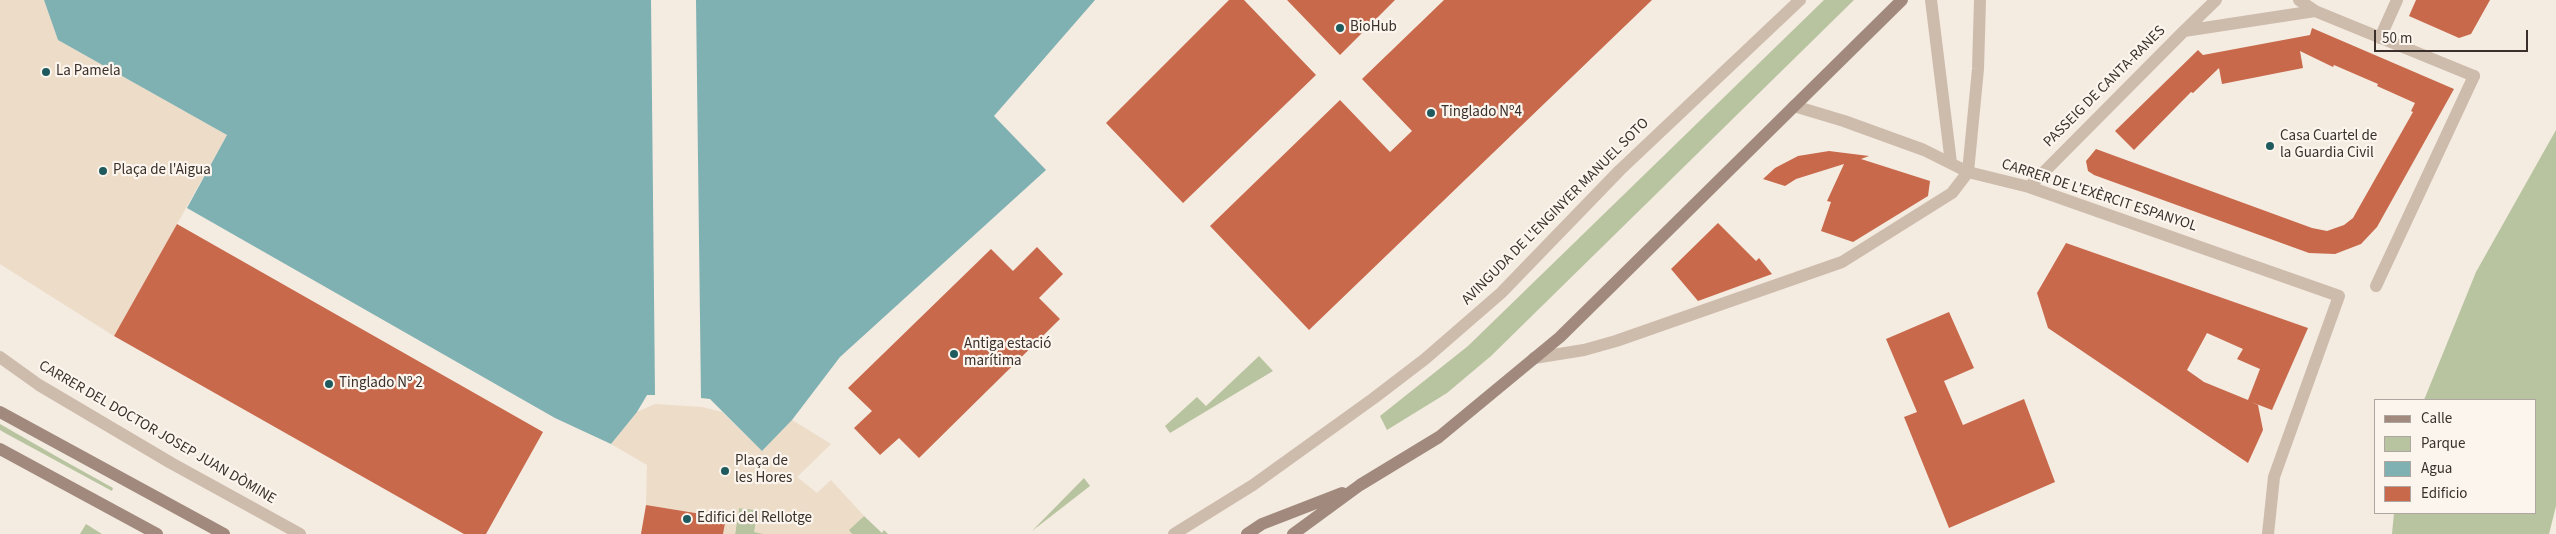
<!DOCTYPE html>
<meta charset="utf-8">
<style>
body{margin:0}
#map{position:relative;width:2556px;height:534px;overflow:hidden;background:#f4ebe1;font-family:"Source Sans 3",sans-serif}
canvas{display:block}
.legend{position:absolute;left:2374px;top:399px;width:162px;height:115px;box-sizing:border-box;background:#fbf5ee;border:1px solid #aea6a0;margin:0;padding:6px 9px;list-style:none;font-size:15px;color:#3b302b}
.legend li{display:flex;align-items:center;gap:10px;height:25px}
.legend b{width:25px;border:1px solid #aea6a0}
.scale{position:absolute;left:2374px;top:30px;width:154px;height:22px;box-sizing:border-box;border:2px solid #3b302b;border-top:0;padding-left:6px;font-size:15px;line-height:18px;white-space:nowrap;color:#3b302b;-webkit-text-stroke:4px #fbf5ee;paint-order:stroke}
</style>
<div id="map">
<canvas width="2556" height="534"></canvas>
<ul class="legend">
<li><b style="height:6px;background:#a18a7d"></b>Calle</li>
<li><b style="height:14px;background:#b8c4a0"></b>Parque</li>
<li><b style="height:14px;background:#7fb0b2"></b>Agua</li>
<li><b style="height:14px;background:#c8694b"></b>Edificio</li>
</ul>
<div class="scale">50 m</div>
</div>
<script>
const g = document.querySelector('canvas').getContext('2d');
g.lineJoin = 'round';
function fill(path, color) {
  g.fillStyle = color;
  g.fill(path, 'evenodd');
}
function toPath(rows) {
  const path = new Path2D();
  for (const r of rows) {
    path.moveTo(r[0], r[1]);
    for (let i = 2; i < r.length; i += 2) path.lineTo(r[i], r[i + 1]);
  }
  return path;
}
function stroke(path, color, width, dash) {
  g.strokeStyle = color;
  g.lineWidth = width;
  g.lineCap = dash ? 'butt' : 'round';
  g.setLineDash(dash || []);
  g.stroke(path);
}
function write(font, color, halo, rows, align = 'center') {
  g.font = font + ' "Source Sans 3",sans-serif';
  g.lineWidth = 4.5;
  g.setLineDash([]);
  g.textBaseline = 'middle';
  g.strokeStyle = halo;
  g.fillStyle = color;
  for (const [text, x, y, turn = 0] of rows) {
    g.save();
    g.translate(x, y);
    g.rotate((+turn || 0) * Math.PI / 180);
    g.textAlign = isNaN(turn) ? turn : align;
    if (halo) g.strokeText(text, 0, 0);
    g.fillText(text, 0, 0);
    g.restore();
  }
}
const green = toPath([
 [1824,0,1854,0,1491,356,1447,393,1387,430,1380,416,1468,346],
 [2556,130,2556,506,2549,534,2392,534,2394,513,2535,513,2535,400,2424,400,2476,272],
 [1259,356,1273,371,1170,433,1165,426,1197,397,1206,406],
 [0,424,61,459,113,488,112,491,5,433,0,430],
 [1084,478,1090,486,1032,531],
 [739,508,758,510,763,534,735,534],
 [864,516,882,533,884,530,888,534,852,534,848,530],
 [86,524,102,534,80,534]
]);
const plaza = toPath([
 [0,0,44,0,58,40,227,135,114,336,0,264],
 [655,404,702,407,722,412,762,451,792,420,831,444,797,477,817,493,831,480,864,516,849,530,852,534,763,534,754,532,758,510,739,508,735,534,723,534,726,520,730,521,732,511,722,509,721,517,646,505,647,465,611,444,637,412]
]);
const water = toPath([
 [44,0,651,0,655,395,647,395,637,412,611,444,555,418,187,208,227,135,58,40],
 [696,0,1095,0,994,116,1046,170,840,357,792,420,762,451,710,399,701,398]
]);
const building = toPath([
 [1229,0,1244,0,1316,75,1183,203,1106,123],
 [1287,0,1395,0,1340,55],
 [1444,0,1652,0,1309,330,1210,226,1340,100,1390,152,1412,131,1362,79],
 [2416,0,2490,0,2471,34,2459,38,2409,16],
 [2312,28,2454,89,2377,227,2361,244,2335,254,2309,253,2094,175,2088,171,2086,161,2096,149,2312,228,2327,231,2344,225,2353,218,2413,112,2411,111,2415,103,2377,86,2378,84,2334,65,2333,67,2300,51,2303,68,2222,84,2219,68,2193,93,2191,92,2134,150,2115,131,2198,50,2203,55,2310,35],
 [1829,151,1869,156,1861,159,1930,181,1928,196,1853,242,1821,231,1831,202,1827,201,1844,164,1796,179,1785,186,1763,179,1775,168,1798,156],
 [1718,223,1756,261,1759,258,1772,274,1698,301,1671,269],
 [177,224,543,432,486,534,464,534,114,336],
 [2066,243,2308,328,2272,410,2251,402,2258,405,2263,430,2248,463,2048,328,2037,293],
 [2207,333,2243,349,2237,359,2260,369,2248,400,2204,382,2187,370],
 [1037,247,1063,274,1039,298,1060,319,919,458,899,438,880,455,854,428,872,411,848,388,991,249,1013,271],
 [1949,312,1974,368,1944,381,1963,425,2024,399,2055,482,1949,528,1904,417,1917,412,1886,339],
 [646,505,726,518,723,534,641,534]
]);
const pedestrian = toPath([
 [2376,286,2474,76]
]);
const minor = toPath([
 [1931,0,1951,163],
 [2299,0,2315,11,2474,76],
 [2184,31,2216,0],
 [2380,38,2397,0],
 [1794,106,1844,121,1924,150,1968,172,2029,187,2339,296,2274,477,2268,534],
 [2029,187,2184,31,2315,11],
 [0,357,39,385,171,463,300,534],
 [1534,358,1584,350,1616,341,1842,262,1952,193,1968,172,1978,69,1980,0],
 [1174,534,1253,485,1374,398,1425,359,1501,293,1620,170,1800,0]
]);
const secondary = toPath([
 [0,412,224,534],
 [0,449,157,534],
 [1247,534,1262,524,1342,493],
 [1293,534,1360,485,1439,437,1560,337,1902,0]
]);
const markers = [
 [1340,28,5,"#1f5a5e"],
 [46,72,5,"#1f5a5e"],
 [1431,113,5,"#1f5a5e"],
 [2270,146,5,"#1f5a5e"],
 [103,171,5,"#1f5a5e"],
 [954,354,5,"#1f5a5e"],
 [329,384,5,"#1f5a5e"],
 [725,471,5,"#1f5a5e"],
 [687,519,5,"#1f5a5e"]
];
const poiNames = [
 ["BioHub",1350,28],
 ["La Pamela",56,72],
 ["Tinglado Nº4",1441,113],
 ["Casa Cuartel de",2280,137],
 ["la Guardia Civil",2280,154],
 ["Plaça de l'Aigua",113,171],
 ["Antiga estació",964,345],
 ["marítima",964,362],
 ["Tinglado Nº 2",339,384],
 ["Plaça de",735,462],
 ["les Hores",735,479],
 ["Edifici del Rellotge",697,519]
];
const streetNames = [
 ["PASSEIG DE CANTA-RANES",2105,87,-45],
 ["CARRER DE L'EXÈRCIT ESPANYOL",2099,196,18],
 ["AVINGUDA DE L'ENGINYER MANUEL SOTO",1556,212,-45],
 ["CARRER DEL DOCTOR JOSEP JUAN DÒMINE",157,433,30]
];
fill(green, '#b8c4a0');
fill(plaza, '#ecdcc8');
fill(water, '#7fb0b2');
fill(building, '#c8694b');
stroke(pedestrian, '#cdbbac', 12);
stroke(minor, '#cdbbac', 12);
stroke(secondary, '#a18a7d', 12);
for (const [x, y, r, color] of markers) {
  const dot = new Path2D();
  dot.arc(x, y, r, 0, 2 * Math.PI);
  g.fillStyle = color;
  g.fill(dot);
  stroke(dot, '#fbf5ee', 2);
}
write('15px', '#3b302b', '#fbf5ee', poiNames, 'left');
write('15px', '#3b302b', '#fbf5ee', streetNames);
</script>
